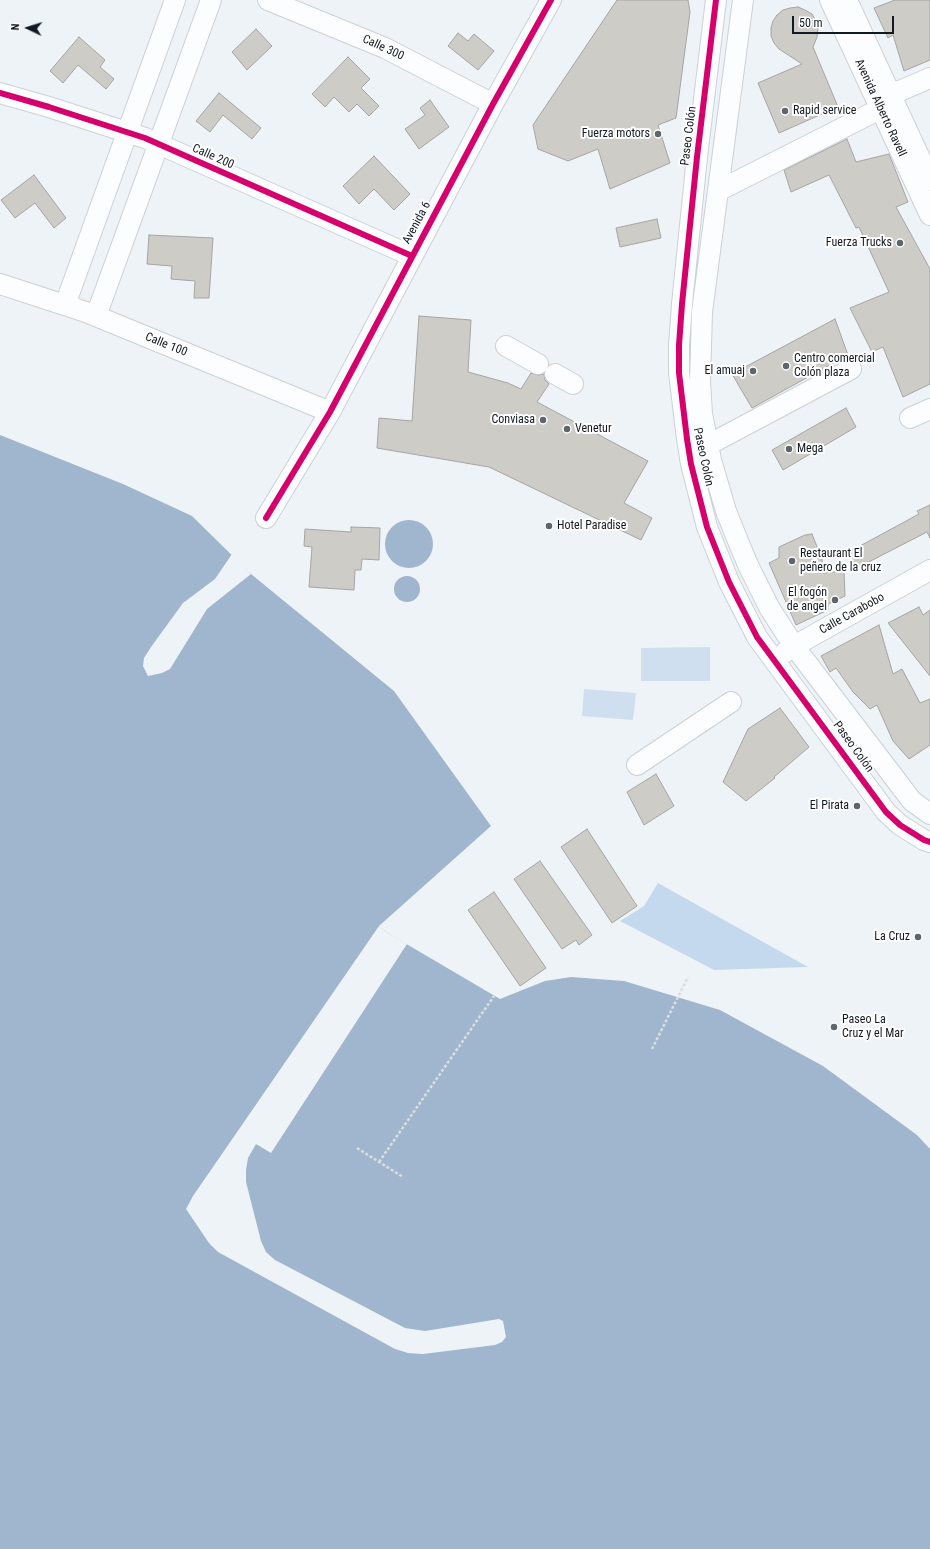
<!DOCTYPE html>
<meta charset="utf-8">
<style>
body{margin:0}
#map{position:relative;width:930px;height:1549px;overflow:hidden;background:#eef3f8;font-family:"Roboto Condensed",sans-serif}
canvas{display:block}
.north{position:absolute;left:8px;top:8px;width:40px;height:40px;-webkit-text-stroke:3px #fff;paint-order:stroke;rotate:274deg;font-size:11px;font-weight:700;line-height:16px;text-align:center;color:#111922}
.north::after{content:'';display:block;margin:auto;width:14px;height:18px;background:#111922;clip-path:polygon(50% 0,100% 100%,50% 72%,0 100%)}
.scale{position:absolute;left:792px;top:16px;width:102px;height:18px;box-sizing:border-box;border:2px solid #111922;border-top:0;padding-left:5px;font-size:12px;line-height:14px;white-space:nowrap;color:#111922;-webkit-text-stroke:3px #fff;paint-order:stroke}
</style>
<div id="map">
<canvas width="930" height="1549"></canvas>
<div class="north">N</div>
<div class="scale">50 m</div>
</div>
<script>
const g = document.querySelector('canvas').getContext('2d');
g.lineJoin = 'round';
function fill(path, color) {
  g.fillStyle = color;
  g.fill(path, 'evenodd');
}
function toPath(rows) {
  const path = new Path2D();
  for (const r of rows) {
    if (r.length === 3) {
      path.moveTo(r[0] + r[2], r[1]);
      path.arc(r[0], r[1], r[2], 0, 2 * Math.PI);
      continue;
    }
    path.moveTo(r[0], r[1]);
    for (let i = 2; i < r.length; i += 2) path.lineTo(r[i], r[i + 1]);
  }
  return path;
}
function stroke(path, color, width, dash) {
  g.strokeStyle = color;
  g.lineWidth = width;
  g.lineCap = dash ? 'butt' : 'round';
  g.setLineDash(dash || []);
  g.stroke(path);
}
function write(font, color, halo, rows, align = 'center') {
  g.font = font + ' "Roboto Condensed",sans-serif';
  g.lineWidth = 4;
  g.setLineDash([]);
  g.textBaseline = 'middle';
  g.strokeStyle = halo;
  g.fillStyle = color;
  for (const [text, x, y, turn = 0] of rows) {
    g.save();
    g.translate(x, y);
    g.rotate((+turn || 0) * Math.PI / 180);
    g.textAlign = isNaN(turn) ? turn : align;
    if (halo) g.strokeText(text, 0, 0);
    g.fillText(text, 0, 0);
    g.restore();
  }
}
const green = toPath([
 [710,647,710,681,641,681,641,648],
 [584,689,636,693,633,720,582,716]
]);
const forest = toPath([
 [658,883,808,967,714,970,620,921,644,906]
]);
const water = toPath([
 [0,435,123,484,192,516,251,574,394,691,491,826,379,926,386,932,500,999,545,981,571,977,624,981,720,1010,823,1066,917,1135,930,1149,930,1549,0,1549],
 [409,544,24],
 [407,589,13]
]);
const pier = toPath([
 [232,554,251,574,207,609,170,669,162,673,148,676,143,666,144,658,151,647,183,603,215,579],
 [379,926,386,932,407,944,271,1153,256,1144,248,1158,246,1170,246,1182,261,1241,266,1252,275,1260,405,1328,425,1331,499,1319,503,1321,506,1337,502,1342,495,1345,423,1354,408,1353,395,1349,218,1252,209,1243,186,1209,193,1196]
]);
const building = toPath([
 [617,0,688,0,690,12,676,118,658,125,670,163,610,189,598,149,568,161,538,149,533,125,617,0],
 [895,0,930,0,930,60,904,71,893,35,888,38,874,8,895,0],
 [798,7,805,10,812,14,816,21,818,29,817,37,813,47,838,107,779,133,758,83,802,64,779,49,774,43,771,36,771,28,773,21,777,15,783,10,790,8,798,7],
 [256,29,272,46,247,70,232,52,256,29],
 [458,33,468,41,474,34,494,51,478,70,448,46,458,33],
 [79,37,105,60,100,67,114,79,106,89,78,65,63,83,50,71,79,37],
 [348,57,370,79,361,88,379,106,369,116,357,104,349,112,334,97,325,107,312,94,348,57],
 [219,93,261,128,252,139,223,115,210,132,196,121,219,93],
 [430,100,449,127,419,149,405,129,425,115,420,108,430,100],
 [847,139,856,162,889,154,908,202,896,207,930,269,930,384,903,397,883,347,872,352,850,308,889,292,859,227,856,228,829,175,791,192,784,170,847,139],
 [374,156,410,194,394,210,374,189,359,204,343,186,374,156],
 [34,175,66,218,54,228,35,203,15,218,1,200,34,175],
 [657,219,661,238,620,247,616,228,657,219],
 [149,235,213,238,209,298,194,298,195,281,171,279,172,266,147,264,149,235],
 [419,316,471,320,468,372,508,383,521,389,531,373,538,375,544,374,545,380,549,384,537,402,648,461,624,503,652,518,641,540,489,467,377,448,379,418,412,421,419,316],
 [835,319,848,355,752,408,732,374,835,319],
 [846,408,856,427,783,470,772,450,846,408],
 [930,505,930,538,927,532,857,568,847,553,919,514,917,511,930,505],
 [351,527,380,528,379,560,362,559,361,570,355,570,354,590,309,587,312,547,304,546,305,529,351,532,351,527],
 [812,534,822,559,823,573,844,571,845,596,828,604,828,610,796,625,769,563,779,558,779,547,805,535,812,534],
 [919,607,923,615,930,610,930,676,888,623,919,607],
 [879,625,893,674,902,669,920,703,930,699,930,745,909,759,893,741,877,705,870,709,853,692,836,668,830,672,821,656,879,625],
 [780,708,809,747,774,777,775,778,746,801,723,782,748,729,780,708],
 [656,774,674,806,644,825,627,792,656,774],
 [587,829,637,906,612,923,561,847,587,829],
 [540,861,592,935,579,945,576,940,562,949,514,879,540,861],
 [494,892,546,968,520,986,468,910,494,892]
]);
const path = toPath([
 [652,1049,688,977],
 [357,1148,403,1177],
 [379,1162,494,996]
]);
const minor = toPath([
 [268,0,385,48,493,104],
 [716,0,697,157,682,304,679,345,679,373,687,439,691,464,707,527,729,582,757,637,886,812,900,825,924,840,930,842],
 [743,0,702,312,700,381,702,414,711,460,726,511,738,541,748,565,770,609,794,646,912,801,930,814],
 [830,0,930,215],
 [847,0,930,180],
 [0,93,49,107,145,138,412,256],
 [718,191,880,109,890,95,930,78],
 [0,284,86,312,330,412],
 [65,305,175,0],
 [96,316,211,0],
 [506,346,538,364],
 [555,374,573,384],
 [910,418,930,409],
 [708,445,851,369],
 [266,518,330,412,493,104,551,0],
 [784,653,794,646,930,570],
 [637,765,731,702]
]);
const cycleway = toPath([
 [716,0,697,157,682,304,679,345,679,373,687,439,691,464,707,527,729,582,757,637,886,812,900,825,924,840,930,842],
 [0,93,49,107,145,138,412,256],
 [266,518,330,412,493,104,551,0]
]);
const markers = [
 [785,111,4,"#5e656d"],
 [658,134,4,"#5e656d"],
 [900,243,4,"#5e656d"],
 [786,366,4,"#5e656d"],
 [753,371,4,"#5e656d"],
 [543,420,4,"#5e656d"],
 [567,429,4,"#5e656d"],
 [789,449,4,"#5e656d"],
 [549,526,4,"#5e656d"],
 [792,561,4,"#5e656d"],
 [835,600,4,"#5e656d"],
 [857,806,4,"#5e656d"],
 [918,937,4,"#5e656d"],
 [834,1027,4,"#5e656d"]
];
const streetNames = [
 ["Calle 300",383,48,25],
 ["Avenida Alberto Ravell",880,108,65],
 ["Paseo Colón",689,136,-83],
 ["Calle 200",213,157,24],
 ["Avenida 6",417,223,-62],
 ["Calle 100",166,345,22],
 ["Paseo Colón",703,457,78],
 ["Calle Carabobo",852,614,-29],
 ["Paseo Colón",853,747,54]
];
const poiNames = [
 ["Rapid service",793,111],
 ["Fuerza motors",650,134,"right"],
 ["Fuerza Trucks",892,243,"right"],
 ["Centro comercial",794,359],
 ["Colón plaza",794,373],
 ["El amuaj",745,371,"right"],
 ["Conviasa",535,420,"right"],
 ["Venetur",575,429],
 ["Mega",797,449],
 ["Hotel Paradise",557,526],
 ["Restaurant El",800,554],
 ["peñero de la cruz",800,568],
 ["El fogón",827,593,"right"],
 ["de angel",827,607,"right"],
 ["El Pirata",849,806,"right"],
 ["La Cruz",910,937,"right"],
 ["Paseo La",842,1020],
 ["Cruz y el Mar",842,1034]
];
fill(green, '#cfdfef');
fill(forest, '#c5d9ee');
fill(water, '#9fb6ce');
fill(pier, '#eef3f8');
fill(building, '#ceccc6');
stroke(building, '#a5a4a2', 1);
stroke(minor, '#cad1d7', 22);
stroke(path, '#dbddde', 2.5, [3, 2]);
stroke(minor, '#fcfdfe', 20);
stroke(cycleway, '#d6006c', 6);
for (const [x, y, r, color] of markers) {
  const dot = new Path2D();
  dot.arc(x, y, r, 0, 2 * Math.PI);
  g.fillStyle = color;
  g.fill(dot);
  stroke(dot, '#fff', 1.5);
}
write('12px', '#111922', '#fff', streetNames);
write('12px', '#111922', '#fff', poiNames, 'left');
</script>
